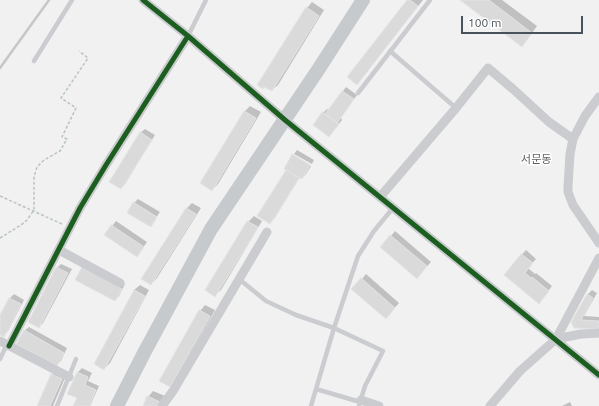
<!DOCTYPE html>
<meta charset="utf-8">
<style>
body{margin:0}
#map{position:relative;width:599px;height:406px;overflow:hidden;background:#f1f1f1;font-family:Ubuntu,sans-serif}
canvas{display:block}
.scale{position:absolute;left:461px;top:16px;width:122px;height:18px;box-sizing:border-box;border:2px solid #49525c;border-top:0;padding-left:5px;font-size:12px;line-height:14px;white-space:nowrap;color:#49525c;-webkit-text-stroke:3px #fff;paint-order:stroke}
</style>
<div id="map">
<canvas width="599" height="406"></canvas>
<div class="scale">100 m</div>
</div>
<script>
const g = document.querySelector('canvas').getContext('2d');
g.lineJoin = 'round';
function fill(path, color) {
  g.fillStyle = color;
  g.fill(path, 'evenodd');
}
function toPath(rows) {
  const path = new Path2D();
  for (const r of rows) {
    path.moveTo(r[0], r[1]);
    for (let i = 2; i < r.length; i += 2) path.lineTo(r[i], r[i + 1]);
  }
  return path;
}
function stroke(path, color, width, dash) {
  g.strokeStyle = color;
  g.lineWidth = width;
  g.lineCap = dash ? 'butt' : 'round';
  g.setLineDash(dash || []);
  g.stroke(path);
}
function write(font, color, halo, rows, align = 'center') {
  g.font = font + ' Ubuntu,"Noto Sans KR",sans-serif';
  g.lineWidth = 3;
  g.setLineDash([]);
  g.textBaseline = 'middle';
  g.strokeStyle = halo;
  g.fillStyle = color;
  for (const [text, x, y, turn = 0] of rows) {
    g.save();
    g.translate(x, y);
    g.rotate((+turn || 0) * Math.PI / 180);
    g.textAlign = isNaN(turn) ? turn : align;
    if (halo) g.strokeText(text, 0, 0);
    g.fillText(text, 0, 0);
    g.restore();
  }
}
const shadow = toPath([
 [408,0,423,0,357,84],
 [462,0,502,0,537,26,527,40],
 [312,2,324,10,278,85,272,90,307,8],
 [346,87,357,95,341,118,342,120,329,136,323,113,327,109,329,110],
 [250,106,261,112,218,184,212,190,244,112],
 [145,129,155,135,125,184,121,188,140,133],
 [297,150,314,160,312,164,294,154],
 [293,155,311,166,306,174,302,178,300,177,274,219,269,223],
 [138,199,160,212,150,226,134,203],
 [192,203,201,208,157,278,151,284,142,278,187,208],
 [254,216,262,221,221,290,215,295,248,222],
 [116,221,147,242,137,256,105,235],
 [395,231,431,262,421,273,382,247],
 [526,250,536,259,528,268,535,274,536,273,552,286,543,298,505,274],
 [61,264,72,269,43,323,39,327,57,268],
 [87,264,125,284,119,296,115,300],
 [366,274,399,303,390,313,362,279],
 [140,285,149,290,110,363,104,369,134,290],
 [592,290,597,293,584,316,599,317,599,328,575,327,588,294],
 [14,294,24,300,8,331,4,335,0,333,0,317,10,298],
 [205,305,215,310,175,380,169,386,200,311],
 [29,327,67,348,61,361,56,365,24,331],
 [82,368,92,373,88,381,99,386,90,406,74,406,78,398,68,393,78,372],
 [57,369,67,373,53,406,38,406,52,375],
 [153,391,165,396,161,406,144,406,148,397],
 [570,402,572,406,562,406]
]);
const building = toPath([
 [407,0,410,0,418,6,357,85,347,77,407,0],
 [460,0,489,0,532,33,522,47,460,0],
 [306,7,319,16,272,91,264,87,263,89,257,85,306,7],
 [342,91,354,99,337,123,325,114,342,91],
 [244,111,256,118,212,191,200,183,244,111],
 [322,112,339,124,329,137,313,125,322,112],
 [140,132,152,140,121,189,109,182,140,132],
 [292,154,310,165,302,179,284,169,292,154],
 [286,170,299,178,270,224,257,216,286,170],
 [133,202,157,217,151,227,127,213,133,202],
 [186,208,196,214,151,285,141,279,186,208],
 [247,221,258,227,215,297,205,290,247,221],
 [111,225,144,247,137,257,104,235,111,225],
 [390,235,427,266,417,279,380,247,390,235],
 [521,254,533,263,525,273,531,278,532,277,549,291,539,304,504,275,521,254],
 [56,267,68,273,39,328,28,322,56,267],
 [82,267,122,289,115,301,75,280,82,267],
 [361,278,395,308,386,319,351,289,361,278],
 [134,290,145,296,104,370,94,364,134,290],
 [587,294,593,298,581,320,599,321,599,329,574,328,571,322,587,294],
 [9,298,21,304,4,337,0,335,0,315,9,298],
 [199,310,210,316,170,387,159,381,199,310],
 [24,330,64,353,57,366,16,344,24,330],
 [77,372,88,377,85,385,96,390,89,406,73,406,77,398,67,394,77,372],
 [51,374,62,379,50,406,37,406,51,374],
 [147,396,160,402,158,406,143,406,147,396]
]);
const path = toPath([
 [0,196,62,224],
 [0,238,21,225,27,220,34,210,34,177,37,167,44,160,60,151,67,139,62,137,76,108,61,98,88,58,79,51]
]);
const lane = toPath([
 [188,36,206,0],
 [390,51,456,108],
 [34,61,72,0],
 [358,93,430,0],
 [239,279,266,301,296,315,334,328,383,351,365,386,359,406],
 [0,359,7,344],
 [316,389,360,402],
 [57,406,76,359],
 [311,406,334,328,358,256,374,231,393,208]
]);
const street = toPath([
 [143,0,188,36,285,120,599,375],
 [599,97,585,116,573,139,570,154,568,186,568,192,573,205,599,243],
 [380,197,456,108,488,68,513,89,549,122,573,139],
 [59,250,120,283],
 [556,339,581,334,599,333],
 [0,341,69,377],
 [9,346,80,208,106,165,188,36],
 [361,400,379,406],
 [162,406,173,391,267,232],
 [490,406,520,371,556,339,599,258]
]);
const primary = toPath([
 [117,406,144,353,211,229,318,70,363,0]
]);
const rail = toPath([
 [0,68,49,0]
]);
const cycleway = toPath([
 [143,0,188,36,285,120,599,375],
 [9,346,80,208,106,165,188,36]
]);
const neighbourhoodNames = [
 ["서문동",536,159]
];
fill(shadow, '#0003');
fill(building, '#dadadb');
stroke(building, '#e2e3e4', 1);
stroke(path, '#b9c4c1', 1.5, [3, 2]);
stroke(lane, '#cbcccf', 4.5);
stroke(street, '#cbcccf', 9);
stroke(primary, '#c7cacd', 14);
stroke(rail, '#c6c7c9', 2.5);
stroke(cycleway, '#1b5e20', 5);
write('11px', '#5d6064', '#fff', neighbourhoodNames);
</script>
